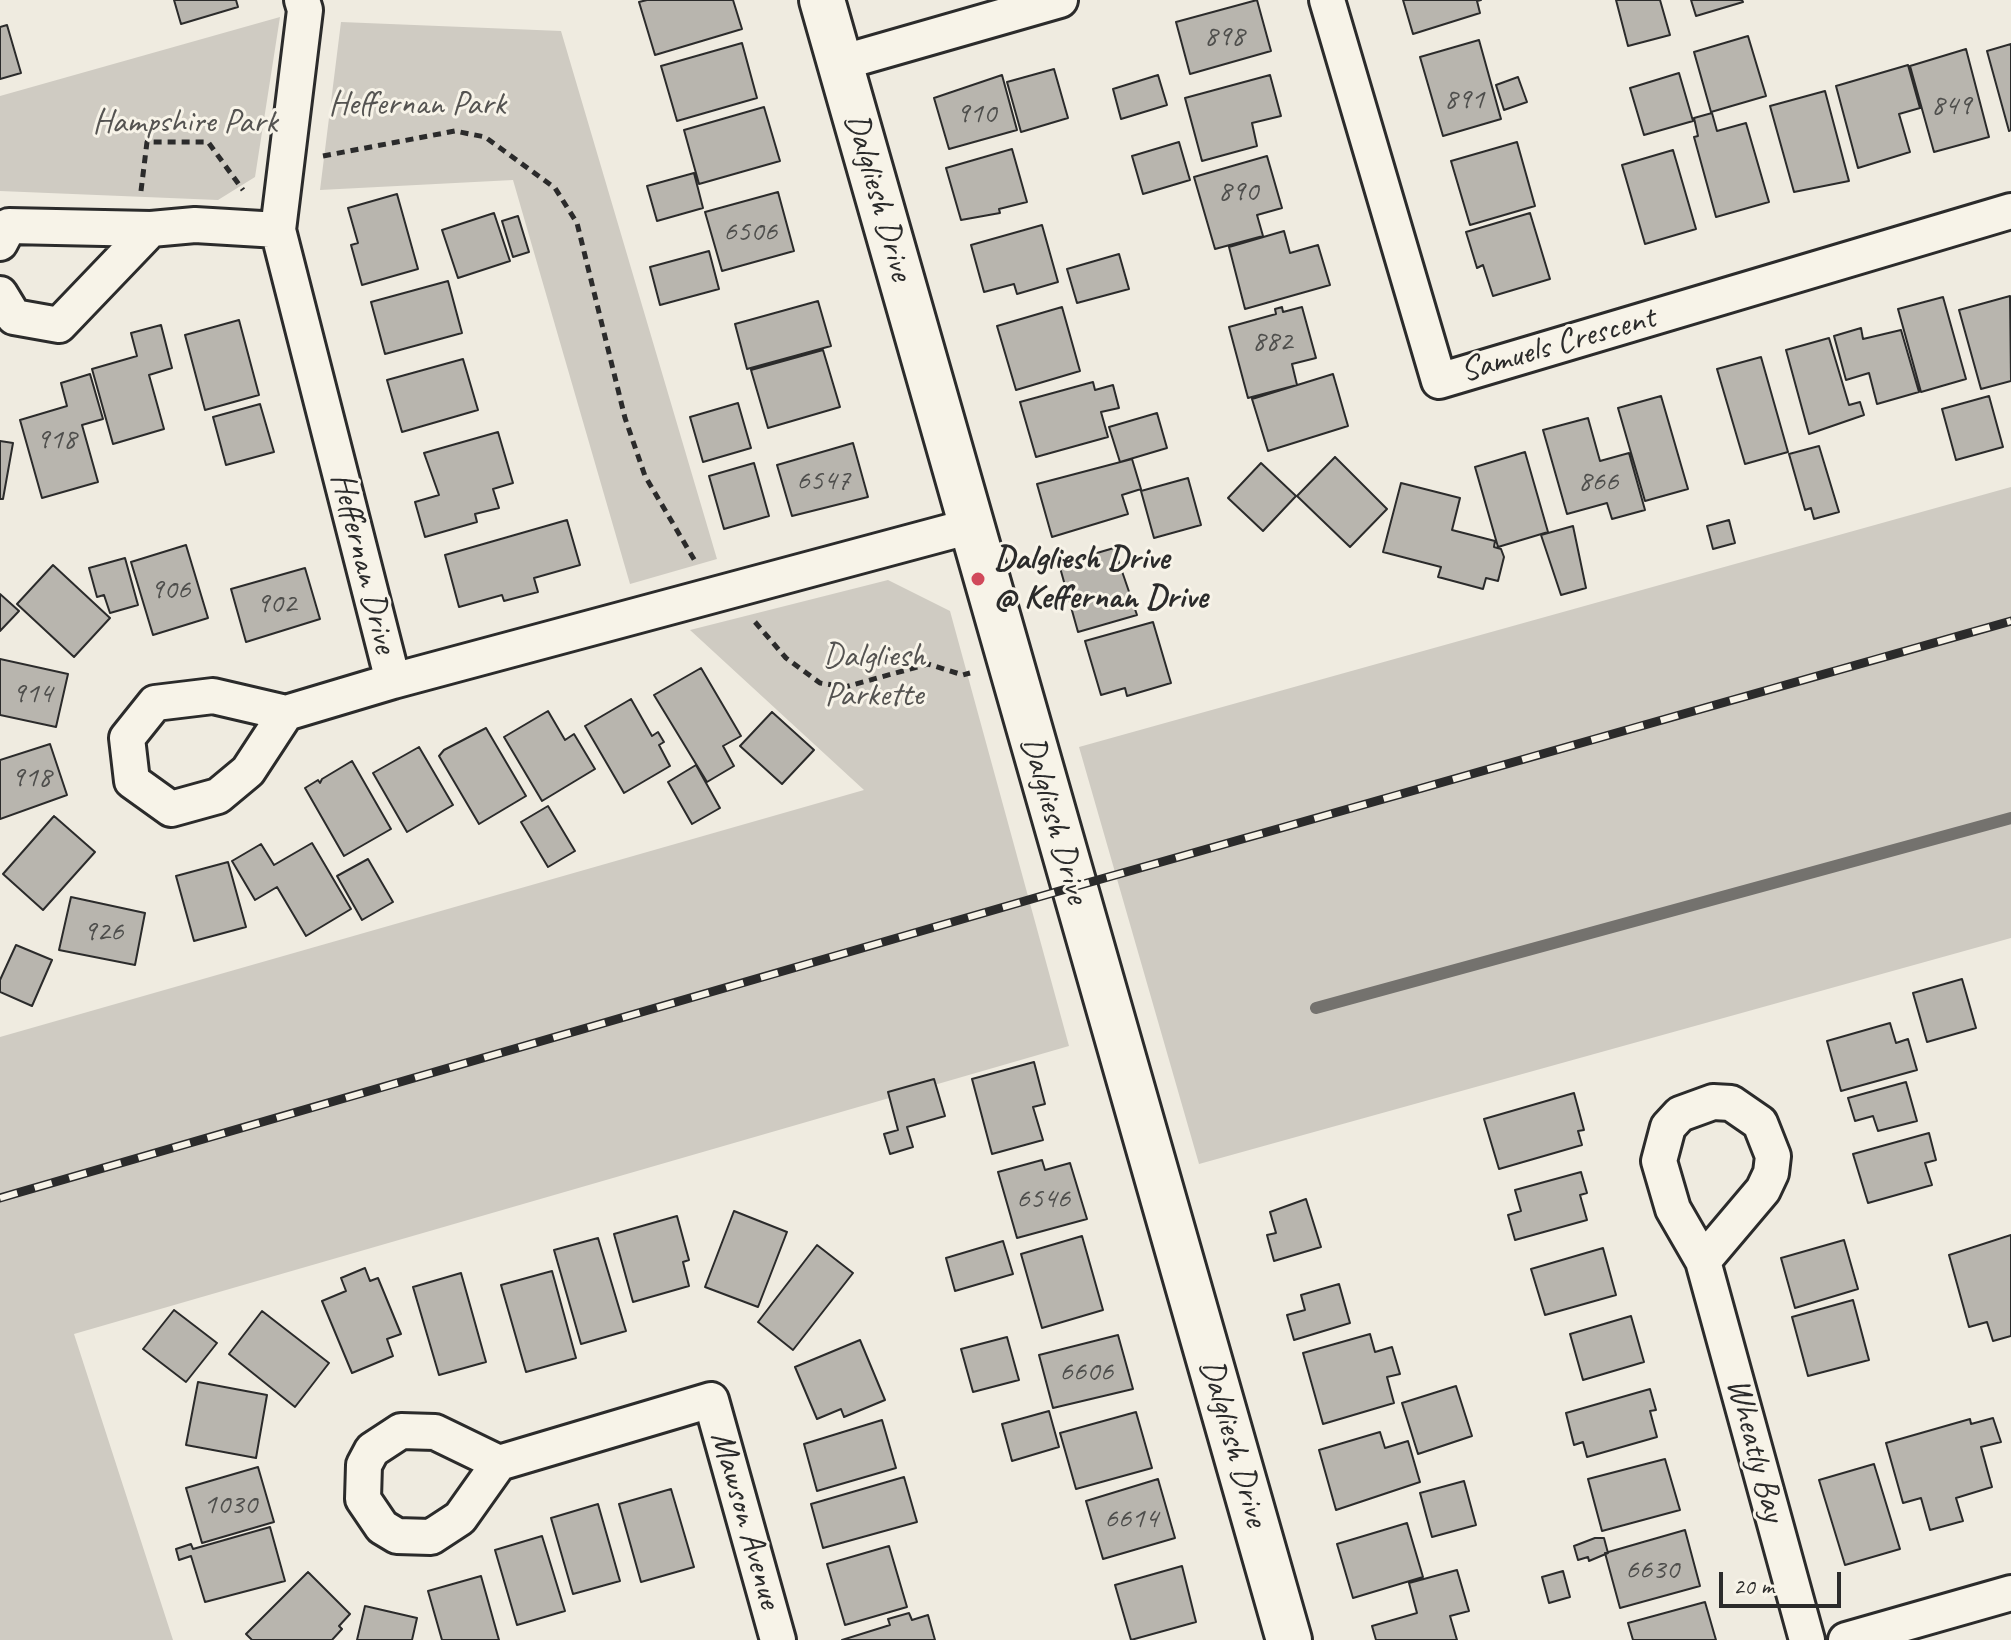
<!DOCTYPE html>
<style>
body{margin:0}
#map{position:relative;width:2011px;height:1640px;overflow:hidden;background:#efebe0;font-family:Caveat,sans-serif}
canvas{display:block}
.scale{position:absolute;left:1719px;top:1572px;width:122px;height:36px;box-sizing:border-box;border:4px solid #2b2b2b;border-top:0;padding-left:10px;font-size:24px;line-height:28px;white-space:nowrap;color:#2b2b2b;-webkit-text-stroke:6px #f7f3e8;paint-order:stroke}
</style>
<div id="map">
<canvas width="2011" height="1640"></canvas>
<div class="scale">20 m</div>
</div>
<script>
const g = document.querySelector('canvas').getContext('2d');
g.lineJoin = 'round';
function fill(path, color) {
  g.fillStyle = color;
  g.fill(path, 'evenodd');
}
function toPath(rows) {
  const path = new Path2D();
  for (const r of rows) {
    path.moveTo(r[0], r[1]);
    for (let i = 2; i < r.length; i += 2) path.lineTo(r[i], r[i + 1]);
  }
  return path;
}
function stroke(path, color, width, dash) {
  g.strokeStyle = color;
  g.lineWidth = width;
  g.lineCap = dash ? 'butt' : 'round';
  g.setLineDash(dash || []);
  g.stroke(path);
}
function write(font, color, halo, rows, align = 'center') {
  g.font = font + ' Caveat,sans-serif';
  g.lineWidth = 6;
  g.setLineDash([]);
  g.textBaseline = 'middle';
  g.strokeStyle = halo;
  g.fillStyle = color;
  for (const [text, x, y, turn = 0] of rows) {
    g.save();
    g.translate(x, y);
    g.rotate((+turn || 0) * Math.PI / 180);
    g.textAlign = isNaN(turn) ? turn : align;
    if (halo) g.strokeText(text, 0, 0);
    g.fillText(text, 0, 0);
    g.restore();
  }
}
const green = toPath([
 [280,17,255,177,218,200,0,191,0,96],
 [341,22,561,31,717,559,630,584,513,180,320,190],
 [2011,487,2011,938,1199,1164,1079,747],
 [888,580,950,611,1069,1046,74,1334,173,1640,0,1640,0,1037,864,790,690,630]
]);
const stream = toPath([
 [1316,1008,2011,818]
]);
const building = toPath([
 [174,0,236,0,238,7,181,24,174,0],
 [647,0,733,0,742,29,655,55,639,2,647,0],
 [1257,0,1271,51,1190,74,1176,22,1257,0],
 [1403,0,1481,0,1477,1,1480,13,1413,34,1403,0],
 [1616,0,1660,0,1670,35,1628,46,1616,0],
 [1691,0,1742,0,1743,2,1696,16,1691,0],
 [7,25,21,73,0,79,0,27,7,25],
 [1748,36,1766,96,1711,112,1694,52,1748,36],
 [1479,40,1501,119,1443,136,1420,57,1479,40],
 [742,43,757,98,677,121,661,66,742,43],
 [2011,44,2011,130,2009,131,1987,51,2011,44],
 [1966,49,1989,137,1934,152,1910,66,1966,49],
 [1908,65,1920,108,1899,114,1910,152,1858,168,1836,86,1908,65],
 [1054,69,1068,118,1021,132,1007,82,1054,69],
 [1679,73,1693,121,1644,135,1630,88,1679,73],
 [1002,75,1017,130,949,149,934,98,1002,75],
 [1158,75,1167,105,1121,119,1113,89,1158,75],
 [1270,75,1281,116,1252,123,1257,146,1202,161,1185,98,1270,75],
 [1518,77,1527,102,1504,110,1496,85,1518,77],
 [1825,91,1849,181,1794,192,1770,106,1825,91],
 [764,107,780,161,699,184,684,130,764,107],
 [1712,113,1717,131,1746,123,1769,202,1716,217,1694,137,1698,136,1694,118,1712,113],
 [1179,142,1190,180,1143,194,1132,156,1179,142],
 [1517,142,1535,206,1470,225,1451,161,1517,142],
 [1012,149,1027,202,999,209,1000,213,961,220,946,168,1012,149],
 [1673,150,1696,229,1645,244,1622,165,1673,150],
 [1267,156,1282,208,1257,215,1263,236,1215,249,1194,177,1267,156],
 [694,173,703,208,657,221,647,186,694,173],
 [778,192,794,251,722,271,705,212,778,192],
 [397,194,418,269,362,285,351,245,358,243,348,208,397,194],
 [494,213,510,261,458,278,442,230,494,213],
 [1530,213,1550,279,1493,296,1483,265,1477,268,1466,232,1530,213],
 [518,216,529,252,513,257,502,221,518,216],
 [1042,225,1058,282,1017,294,1014,284,984,292,971,245,1042,225],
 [1284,231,1290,253,1318,245,1330,285,1245,309,1229,247,1284,231],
 [709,251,719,289,660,305,650,267,709,251],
 [1119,254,1129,289,1077,303,1067,269,1119,254],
 [448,281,462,333,385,354,371,302,448,281],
 [2010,296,2011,381,1981,389,1959,310,2010,296],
 [1943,297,1966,379,1921,392,1898,309,1943,297],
 [818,301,831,346,747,369,735,324,818,301],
 [1062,307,1080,371,1016,390,997,326,1062,307],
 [1282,307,1283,312,1302,307,1316,358,1292,364,1297,385,1248,398,1229,327,1276,314,1275,309,1282,307],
 [239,320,259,395,205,410,185,335,239,320],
 [161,325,172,368,149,375,164,429,113,444,92,369,137,356,131,333,161,325],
 [1861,328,1863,339,1901,330,1919,392,1877,404,1869,373,1846,380,1834,336,1861,328],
 [1829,338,1849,405,1860,402,1864,415,1809,434,1786,350,1829,338],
 [823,350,840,407,768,428,751,370,823,350],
 [1761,357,1788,452,1745,464,1717,369,1761,357],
 [463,359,478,410,402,432,387,380,463,359],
 [90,374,103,419,82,425,98,482,42,498,20,420,67,406,61,383,90,374],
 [1333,374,1348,426,1268,451,1252,399,1333,374],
 [1093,382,1095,390,1113,385,1119,408,1101,412,1108,437,1036,457,1020,402,1093,382],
 [1661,396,1688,489,1645,501,1618,408,1661,396],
 [1989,396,2003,447,1956,460,1942,409,1989,396],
 [738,403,751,448,703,462,690,417,738,403],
 [260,404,274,452,226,465,213,417,260,404],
 [1157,413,1167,448,1120,462,1109,427,1157,413],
 [1588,418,1600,461,1629,453,1645,510,1612,519,1607,503,1567,514,1543,430,1588,418],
 [498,432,513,483,493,489,499,508,475,514,477,522,425,537,415,502,439,495,424,453,498,432],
 [0,441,13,443,3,499,0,499,0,441],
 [853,443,868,497,792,516,777,465,853,443],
 [1819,446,1839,512,1814,519,1811,508,1805,510,1789,454,1819,446],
 [1525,452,1548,532,1498,547,1475,467,1525,452],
 [1335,457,1387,509,1350,547,1297,496,1335,457],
 [1132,459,1141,489,1122,495,1128,514,1052,537,1037,484,1132,459],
 [754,463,769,516,724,529,709,476,754,463],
 [1261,463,1296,496,1263,531,1228,498,1261,463],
 [1188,478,1201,525,1154,538,1141,491,1188,478],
 [1401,483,1460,498,1452,530,1495,541,1494,547,1501,549,1504,557,1498,581,1486,578,1483,589,1442,578,1438,577,1441,567,1383,552,1401,483],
 [567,520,580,565,534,578,538,592,504,601,502,595,459,607,445,555,567,520],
 [1729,520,1735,543,1713,549,1707,526,1729,520],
 [1573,526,1586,588,1561,595,1541,535,1573,526],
 [186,545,208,618,153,635,131,562,186,545],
 [1114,548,1137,615,1078,632,1059,564,1114,548],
 [125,558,138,605,110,613,104,595,97,597,89,568,125,558],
 [53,565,110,618,74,657,17,604,53,565],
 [305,568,320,619,246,642,231,589,305,568],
 [0,594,19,611,0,631,0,594],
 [1153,622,1171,683,1127,696,1125,688,1101,695,1085,641,1153,622],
 [0,659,68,674,56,727,0,715,0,659],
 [701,668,741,736,723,746,734,766,707,782,654,695,701,668],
 [631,699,652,736,658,732,664,742,659,745,670,766,624,793,585,726,631,699],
 [548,711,565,740,574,734,595,769,542,801,504,737,548,711],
 [772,712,814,750,782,784,740,746,772,712],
 [486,728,526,796,479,824,439,756,444,750,486,728],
 [50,744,67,795,0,819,0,760,50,744],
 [419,747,453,805,407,832,373,773,419,747],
 [352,761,391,829,344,856,305,788,318,780,320,783,322,779,352,761],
 [696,765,720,808,692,824,668,782,696,765],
 [548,806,575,851,548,867,521,822,548,806],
 [54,816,95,852,43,910,3,874,54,816],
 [312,843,351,909,306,936,277,887,255,900,232,861,261,844,274,865,312,843],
 [368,859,393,902,362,920,337,876,368,859],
 [228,862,246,927,194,941,176,876,228,862],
 [71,897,145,913,135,965,59,950,71,897],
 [16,945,52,960,32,1006,0,992,0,980,16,945],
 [1962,979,1976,1028,1927,1042,1913,993,1962,979],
 [1890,1023,1896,1043,1908,1039,1917,1070,1841,1091,1827,1041,1890,1023],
 [1034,1062,1045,1104,1033,1107,1043,1140,992,1154,972,1079,1034,1062],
 [934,1079,945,1116,907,1127,913,1147,890,1154,884,1134,898,1130,888,1092,934,1079],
 [1906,1082,1917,1121,1878,1131,1873,1116,1855,1121,1848,1098,1906,1082],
 [1574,1093,1584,1130,1578,1131,1582,1145,1499,1169,1484,1119,1574,1093],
 [1929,1133,1936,1160,1925,1163,1932,1185,1868,1203,1853,1154,1929,1133],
 [1042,1160,1045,1170,1070,1163,1087,1219,1017,1238,998,1172,1042,1160],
 [1581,1172,1587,1193,1580,1195,1587,1220,1515,1240,1508,1215,1521,1211,1515,1190,1581,1172],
 [1306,1199,1321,1247,1274,1261,1267,1235,1276,1233,1270,1212,1306,1199],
 [734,1211,787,1232,758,1307,705,1287,734,1211],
 [677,1216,689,1260,683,1262,689,1286,633,1302,614,1234,677,1216],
 [2011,1235,2011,1336,1993,1341,1987,1322,1969,1327,1949,1255,2011,1235],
 [1082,1236,1103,1310,1042,1328,1021,1254,1082,1236],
 [598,1238,626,1331,581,1344,554,1250,598,1238],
 [1844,1240,1858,1289,1795,1308,1781,1258,1844,1240],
 [1003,1241,1013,1274,955,1291,946,1258,1003,1241],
 [817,1245,853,1273,793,1350,758,1322,817,1245],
 [1603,1248,1616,1295,1545,1315,1531,1269,1603,1248],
 [365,1268,370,1281,378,1278,401,1334,387,1339,393,1356,352,1373,322,1301,346,1291,341,1278,365,1268],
 [552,1271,576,1358,526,1372,501,1285,552,1271],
 [461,1273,486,1362,439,1375,413,1287,461,1273],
 [1339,1284,1350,1323,1294,1340,1287,1315,1305,1310,1301,1295,1339,1284],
 [1853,1300,1869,1360,1808,1376,1792,1317,1853,1300],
 [174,1310,217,1343,186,1382,143,1349,174,1310],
 [262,1311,329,1363,295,1407,229,1354,262,1311],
 [1631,1316,1644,1362,1583,1380,1570,1334,1631,1316],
 [1370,1334,1375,1352,1392,1347,1400,1374,1387,1377,1394,1403,1323,1424,1303,1353,1370,1334],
 [1118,1335,1133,1389,1053,1408,1039,1355,1118,1335],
 [1007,1337,1019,1380,973,1392,961,1349,1007,1337],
 [860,1340,885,1400,844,1417,841,1409,817,1419,795,1367,860,1340],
 [198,1382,267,1395,256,1458,186,1445,198,1382],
 [1456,1386,1472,1436,1418,1454,1402,1403,1456,1386],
 [1650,1389,1656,1410,1650,1411,1657,1437,1587,1457,1583,1442,1574,1445,1566,1413,1650,1389],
 [1049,1411,1059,1447,1012,1461,1002,1424,1049,1411],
 [1136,1412,1152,1468,1076,1489,1060,1433,1136,1412],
 [1993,1418,2001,1442,1981,1447,1992,1487,1956,1498,1963,1521,1930,1530,1921,1498,1903,1503,1886,1443,1970,1419,1971,1424,1993,1418],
 [882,1420,896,1468,817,1491,804,1444,882,1420],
 [1380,1432,1385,1448,1408,1441,1420,1482,1336,1510,1319,1450,1380,1432],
 [1665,1459,1680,1510,1602,1531,1588,1479,1665,1459],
 [1874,1464,1900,1549,1845,1565,1819,1480,1874,1464],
 [258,1467,274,1522,202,1543,186,1488,258,1467],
 [904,1477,917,1522,823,1548,811,1504,904,1477],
 [1158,1479,1175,1538,1103,1559,1086,1501,1158,1479],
 [1464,1481,1476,1525,1432,1537,1420,1493,1464,1481],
 [671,1489,694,1567,641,1582,619,1504,671,1489],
 [598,1504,620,1581,573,1594,551,1518,598,1504],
 [1407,1523,1423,1577,1353,1598,1337,1544,1407,1523],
 [270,1527,285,1581,205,1602,191,1556,179,1560,176,1549,191,1544,193,1549,270,1527],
 [1685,1530,1700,1586,1620,1608,1605,1553,1685,1530],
 [542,1536,565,1611,517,1625,495,1550,542,1536],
 [1595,1538,1604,1538,1608,1553,1589,1561,1588,1557,1578,1560,1574,1546,1595,1538],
 [889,1546,907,1607,845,1625,827,1564,889,1546],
 [1182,1566,1196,1622,1131,1640,1115,1585,1182,1566],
 [1457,1570,1469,1611,1450,1616,1457,1640,1376,1640,1372,1626,1417,1613,1409,1583,1457,1570],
 [1563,1571,1570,1597,1549,1603,1542,1577,1563,1571],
 [308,1572,350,1614,339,1626,342,1629,332,1640,252,1640,246,1634,308,1572],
 [481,1576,499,1640,442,1640,428,1591,481,1576],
 [1705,1602,1716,1640,1633,1640,1628,1623,1705,1602],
 [365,1606,417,1618,412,1640,357,1640,365,1606],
 [909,1613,912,1620,928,1615,935,1640,842,1640,890,1625,888,1619,909,1613]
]);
const path = toPath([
 [323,156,455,131,485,137,555,188,577,223,625,418,645,476,695,561],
 [141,191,147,142,208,142,243,190],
 [755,622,786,658,820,683,845,687,928,664,963,675,970,673]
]);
const minor = toPath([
 [302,0,305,10,278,230,393,681,971,526],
 [1327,0,1439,381,2011,211],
 [840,63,1060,0],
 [0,243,9,226,151,229,195,225,278,230],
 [0,294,14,317,59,325,151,229],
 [286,713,248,771,218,796,171,809,132,781,127,738,155,703,213,696,286,713,393,681],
 [1703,1261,1763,1190,1771,1173,1773,1156,1760,1123,1731,1103,1713,1102,1680,1114,1668,1127,1659,1161,1673,1209,1703,1261,1807,1640],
 [499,1463,435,1432,401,1431,372,1450,364,1465,363,1499,382,1527,397,1536,431,1537,460,1518,499,1463,711,1400,778,1640],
 [1846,1640,2011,1593]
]);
const tertiary = toPath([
 [822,0,1289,1640]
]);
const rail = toPath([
 [0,1198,1073,887,2011,621]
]);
const markers = [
 [978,579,8,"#d1495b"]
];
const numberNames = [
 ["898",1224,37],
 ["891",1464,100],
 ["849",1951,106],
 ["910",976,114],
 ["890",1238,192],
 ["6506",750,232],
 ["882",1272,342],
 ["918",56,440],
 ["6547",823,481],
 ["866",1598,482],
 ["906",170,590],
 ["902",276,604],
 ["914",32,694],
 ["918",31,778],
 ["926",103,932],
 ["6546",1043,1199],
 ["6606",1086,1372],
 ["1030",230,1505],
 ["6614",1131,1519],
 ["6630",1652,1570]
];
const parkNames = [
 ["Heffernan Park",417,105],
 ["Hampshire Park",185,123],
 ["Dalgliesh",874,657],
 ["Parkette",874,696]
];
const streetNames = [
 ["Dalgliesh Drive",878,197,74],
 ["Samuels Crescent",1558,345,-16],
 ["Heffernan Drive",363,563,76],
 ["Dalgliesh Drive",1054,820,74],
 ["Dalgliesh Drive",1233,1443,74],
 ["Wheatly Bay",1755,1450,75],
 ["Mawson Avenue",745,1520,74]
];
const poiNames = [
 ["Dalgliesh Drive",994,559],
 ["@ Keffernan Drive",994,598]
];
fill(green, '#cfcbc2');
stroke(stream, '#74726e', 12);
fill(building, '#b8b5ae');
stroke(building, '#2b2b2b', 2);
stroke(minor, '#2b2b2b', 40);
stroke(tertiary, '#2b2b2b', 50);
stroke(path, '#2b2b2b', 5, [8, 6]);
stroke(minor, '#f7f3e8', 34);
stroke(tertiary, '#f7f3e8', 44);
stroke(rail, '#2b2b2b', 9);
stroke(rail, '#f7f3e8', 6, [18]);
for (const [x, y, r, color] of markers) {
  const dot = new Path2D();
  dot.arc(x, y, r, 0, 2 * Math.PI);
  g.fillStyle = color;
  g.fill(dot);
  stroke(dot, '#f7f3e8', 3);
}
write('30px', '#4e4e4c', null, numberNames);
write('34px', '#545351', '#f7f3e8', parkNames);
write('34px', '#2b2b2b', '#f7f3e8', streetNames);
write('bold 34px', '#2b2b2b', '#f7f3e8', poiNames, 'left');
</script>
